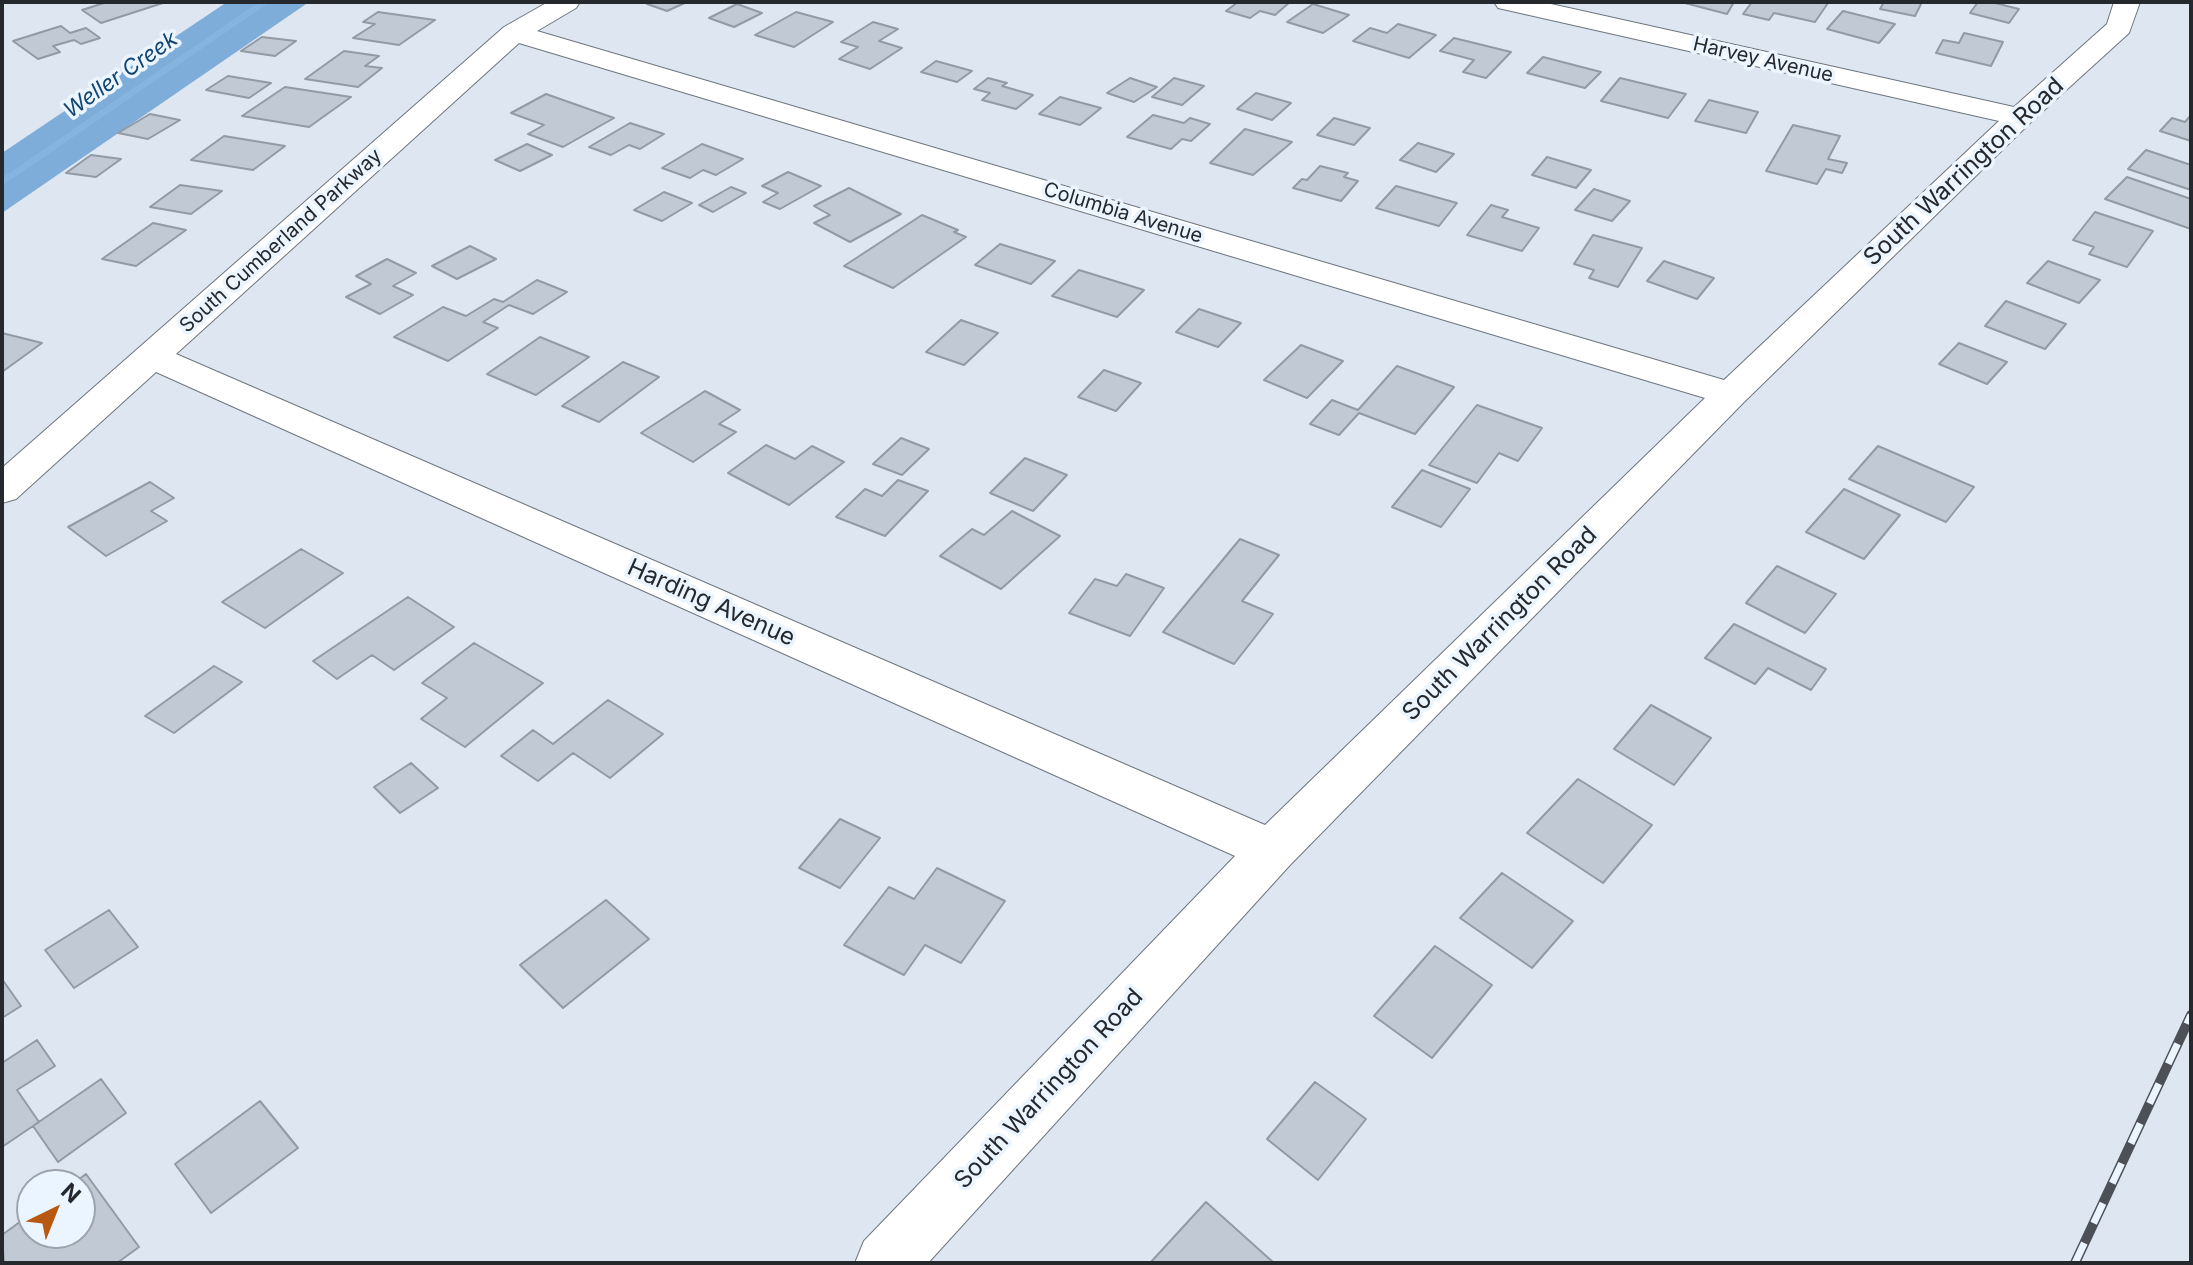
<!DOCTYPE html>
<style>
body{margin:0}
#map{position:relative;width:2193px;height:1265px;overflow:hidden;background:#dee7f1;font-family:Inter,sans-serif}
canvas{display:block}
.frame{position:absolute;inset:0;border:4px solid #25282c;pointer-events:none}
.north{position:absolute;left:16px;top:1169px;width:80px;height:80px;box-sizing:border-box;background:#ebf5ff;border:2px solid #9ca3ab;border-radius:50%;rotate:43deg;font-size:22px;font-weight:700;line-height:32px;text-align:center;color:#25282c}
.north::after{content:'';display:block;margin:auto;width:28px;height:36px;background:#b85912;clip-path:polygon(50% 0,100% 100%,50% 72%,0 100%)}
</style>
<div id="map">
<canvas width="2193" height="1265"></canvas>
<div class="frame"></div>
<div class="north">N</div>
</div>
<script>
const g = document.querySelector('canvas').getContext('2d');
g.lineJoin = 'round';
function fill(path, color) {
  g.fillStyle = color;
  g.fill(path, 'evenodd');
}
function toPath(rows) {
  const path = new Path2D();
  for (const r of rows) {
    path.moveTo(r[0], r[1]);
    for (let i = 2; i < r.length; i += 2) path.lineTo(r[i], r[i + 1]);
  }
  return path;
}
function stroke(path, color, width, dash) {
  g.strokeStyle = color;
  g.lineWidth = width;
  g.lineCap = dash ? 'butt' : 'round';
  g.setLineDash(dash || []);
  g.stroke(path);
}
function write(font, color, halo, rows, align = 'center') {
  g.font = font + ' Inter,sans-serif';
  g.lineWidth = 7;
  g.setLineDash([]);
  g.textBaseline = 'middle';
  g.strokeStyle = halo;
  g.fillStyle = color;
  for (const [text, x, y, turn = 0] of rows) {
    g.save();
    g.translate(x, y);
    g.rotate((+turn || 0) * Math.PI / 180);
    g.textAlign = isNaN(turn) ? turn : align;
    if (halo) g.strokeText(text, 0, 0);
    g.fillText(text, 0, 0);
    g.restore();
  }
}
const forest = toPath([
 [227,2,309,2,2,213,2,153]
]);
const stream = toPath([
 [259,2,270,2,2,186,2,178,259,2]
]);
const building = toPath([
 [107,2,166,2,101,23,82,10,107,2],
 [652,2,687,2,667,11,647,4,652,2],
 [1238,2,1290,2,1275,15,1260,11,1250,18,1226,11,1238,2],
 [1681,2,1734,2,1727,14,1681,2],
 [1752,2,1825,2,1828,3,1815,22,1774,13,1769,20,1743,14,1752,2],
 [1884,2,1922,2,1915,16,1880,9,1884,2],
 [1978,2,1991,2,2019,9,2009,23,1970,13,1978,2],
 [737,4,762,13,734,27,709,18,737,4],
 [1313,4,1349,15,1323,33,1287,22,1313,4],
 [1843,11,1895,24,1879,43,1827,29,1843,11],
 [378,12,435,20,399,45,353,38,375,24,363,22,378,12],
 [796,12,833,22,794,47,755,35,796,12],
 [873,22,898,29,879,41,902,48,870,69,839,59,858,47,841,42,873,22],
 [1398,24,1436,35,1409,58,1353,41,1370,28,1387,33,1398,24],
 [61,26,70,33,86,28,100,38,81,44,74,40,53,46,60,52,38,59,13,41,61,26],
 [1964,33,2003,42,1991,66,1936,53,1943,40,1959,43,1964,33],
 [262,37,296,41,275,56,241,51,262,37],
 [1454,38,1511,52,1486,78,1463,72,1474,60,1440,51,1454,38],
 [344,51,379,56,365,66,382,68,358,87,305,79,344,51],
 [1543,57,1601,72,1585,88,1527,73,1543,57],
 [936,61,972,71,957,82,921,72,936,61],
 [228,76,271,83,249,98,206,90,228,76],
 [988,78,1007,83,1002,86,1033,95,1016,109,982,100,990,93,974,89,988,78],
 [1130,78,1157,87,1134,102,1107,93,1130,78],
 [1174,78,1204,86,1182,105,1152,97,1174,78],
 [1620,78,1686,94,1668,118,1601,101,1620,78],
 [285,87,351,97,309,127,242,116,285,87],
 [1256,93,1291,103,1272,120,1237,109,1256,93],
 [546,94,614,118,563,147,528,134,544,125,511,113,546,94],
 [1060,97,1101,108,1080,125,1039,114,1060,97],
 [1709,100,1758,112,1746,133,1695,121,1709,100],
 [150,114,180,120,148,139,118,133,150,114],
 [1153,115,1184,123,1190,118,1210,124,1191,141,1182,139,1171,149,1127,137,1153,115],
 [2191,115,2191,141,2160,131,2172,118,2185,122,2191,115],
 [1334,118,1370,128,1354,145,1317,135,1334,118],
 [630,123,664,134,640,149,629,145,611,155,589,147,630,123],
 [1793,125,1840,136,1828,159,1847,163,1842,173,1826,169,1817,184,1766,171,1793,125],
 [1245,129,1292,142,1253,175,1210,163,1245,129],
 [224,136,285,146,253,170,191,160,224,136],
 [1418,143,1454,154,1436,172,1400,160,1418,143],
 [527,144,552,155,520,171,495,160,527,144],
 [702,144,743,159,716,175,703,170,690,178,662,168,702,144],
 [2146,150,2191,165,2191,190,2128,169,2146,150],
 [91,155,121,159,96,177,66,173,91,155],
 [1547,157,1591,170,1576,188,1532,175,1547,157],
 [1320,166,1348,173,1344,177,1358,181,1341,201,1293,188,1302,179,1307,180,1320,166],
 [788,172,821,186,780,209,763,202,778,193,762,186,788,172],
 [2127,177,2191,199,2191,229,2105,199,2127,177],
 [180,185,222,191,191,214,150,207,180,185],
 [1396,186,1457,203,1439,226,1376,208,1396,186],
 [731,187,746,193,713,212,699,205,731,187],
 [849,188,901,214,850,242,814,223,830,215,814,206,849,188],
 [1594,189,1630,201,1612,221,1575,210,1594,189],
 [664,192,692,203,662,221,634,210,664,192],
 [1491,205,1508,210,1502,217,1539,228,1522,251,1467,235,1491,205],
 [2095,212,2153,231,2127,267,2089,254,2094,247,2073,240,2095,212],
 [922,215,958,230,954,232,966,237,893,288,844,266,922,215],
 [153,223,186,230,136,266,102,259,153,223],
 [1593,235,1642,248,1618,287,1589,278,1594,270,1574,264,1593,235],
 [1000,244,1055,261,1031,284,975,265,1000,244],
 [470,246,496,259,457,279,432,266,470,246],
 [387,259,416,273,393,286,413,295,380,314,346,297,371,284,356,276,387,259],
 [1664,261,1714,278,1697,299,1647,281,1664,261],
 [2048,261,2100,280,2079,303,2027,283,2048,261],
 [1079,270,1144,290,1117,317,1052,296,1079,270],
 [537,280,567,292,533,314,509,305,483,322,498,328,448,361,394,337,443,307,466,316,494,299,503,302,537,280],
 [2006,301,2066,324,2045,349,1985,326,2006,301],
 [1199,309,1241,323,1218,347,1176,332,1199,309],
 [961,320,998,333,964,365,926,352,961,320],
 [2,333,42,343,2,372,2,333],
 [540,337,589,357,536,395,487,374,540,337],
 [1959,343,2007,362,1987,384,1939,364,1959,343],
 [1301,345,1343,361,1307,398,1264,380,1301,345],
 [623,362,659,377,599,422,562,406,623,362],
 [1397,366,1454,387,1415,434,1359,413,1339,435,1310,424,1332,400,1358,410,1397,366],
 [1104,370,1141,383,1116,411,1078,397,1104,370],
 [705,391,740,410,719,424,736,432,693,462,641,433,705,391],
 [1477,405,1542,428,1518,461,1499,453,1477,483,1429,465,1477,405],
 [901,438,929,449,902,475,873,464,901,438],
 [766,445,795,459,812,446,844,462,789,505,728,473,766,445],
 [1878,446,1974,487,1946,522,1849,479,1878,446],
 [1025,458,1067,475,1033,511,990,493,1025,458],
 [1422,470,1470,489,1441,527,1392,507,1422,470],
 [898,480,928,491,885,536,836,517,865,489,882,496,898,480],
 [150,482,174,498,151,511,167,521,106,556,68,527,150,482],
 [1844,489,1900,515,1864,559,1806,532,1844,489],
 [1012,511,1060,536,1001,589,940,556,972,529,984,535,1012,511],
 [1240,539,1279,555,1242,601,1273,614,1234,664,1163,632,1240,539],
 [301,549,343,573,265,628,222,602,301,549],
 [1777,566,1836,594,1805,633,1746,603,1777,566],
 [1126,574,1164,588,1130,636,1069,613,1095,579,1117,586,1126,574],
 [408,597,454,627,394,670,372,655,337,679,313,661,408,597],
 [1734,624,1826,669,1811,690,1768,668,1755,684,1705,658,1734,624],
 [474,643,543,683,465,747,421,719,447,698,422,683,474,643],
 [214,666,242,682,174,733,145,716,214,666],
 [608,700,663,734,610,778,573,753,538,781,501,756,533,730,553,744,608,700],
 [1651,705,1711,738,1674,785,1614,749,1651,705],
 [411,763,438,788,400,813,374,787,411,763],
 [1578,779,1652,825,1603,883,1527,833,1578,779],
 [840,819,880,838,840,888,799,868,840,819],
 [937,868,1005,901,961,963,925,945,904,975,844,945,889,887,914,899,937,868],
 [1502,873,1573,921,1532,968,1460,918,1502,873],
 [606,900,649,939,563,1008,520,965,606,900],
 [109,910,138,947,74,988,45,950,109,910],
 [1435,946,1492,985,1432,1058,1374,1016,1435,946],
 [2,979,21,1006,2,1018,2,979],
 [37,1040,55,1066,17,1090,39,1122,2,1147,2,1063,37,1040],
 [101,1079,126,1113,58,1162,33,1126,101,1079],
 [1315,1082,1366,1119,1318,1180,1267,1139,1315,1082],
 [260,1101,298,1148,211,1213,175,1164,260,1101],
 [86,1174,139,1247,117,1263,4,1263,2,1235,32,1213,32,1233,80,1233,80,1185,71,1185,86,1174],
 [1206,1202,1274,1263,1150,1263,1206,1202]
]);
const street = toPath([
 [548,2,580,2,576,8,537,31,1724,380,1999,121,1507,10,1498,8,1494,2,1542,2,2014,107,2107,24,2114,2,2140,2,2129,33,2030,123,1744,402,1290,865,928,1263,855,1263,864,1241,1235,856,156,372,16,499,2,503,2,468,504,27,548,2],
 [519,43,1705,398,1265,825,176,354,519,43]
]);
const rail = toPath([
 [2075,1263,2191,1015]
]);
const farStreetnames = [
 ["Harvey Avenue",1763,60,13],
 ["Columbia Avenue",1123,213,17],
 ["South Cumberland Parkway",281,241,-42]
];
const farWaternames = [
 ["Weller Creek",121,75,-35]
];
const streetNames = [
 ["South Warrington Road",1964,172,-43],
 ["Harding Avenue",711,603,24],
 ["South Warrington Road",1500,624,-45],
 ["South Warrington Road",1049,1089,-47]
];
fill(forest, '#7fadda');
fill(stream, '#86b4e1');
fill(building, '#c1cad4');
stroke(building, '#929ba4', 2);
stroke(street, '#6e767f', 2);
fill(street, '#fff');
stroke(rail, '#4d5157', 10);
stroke(rail, '#ebf5ff', 7, [22]);
write('20px', '#25282c', '#ebf5ff', farStreetnames);
write('italic 22px', '#134571', '#ebf5ff', farWaternames);
write('24px', '#25282c', '#ebf5ff', streetNames);
</script>
